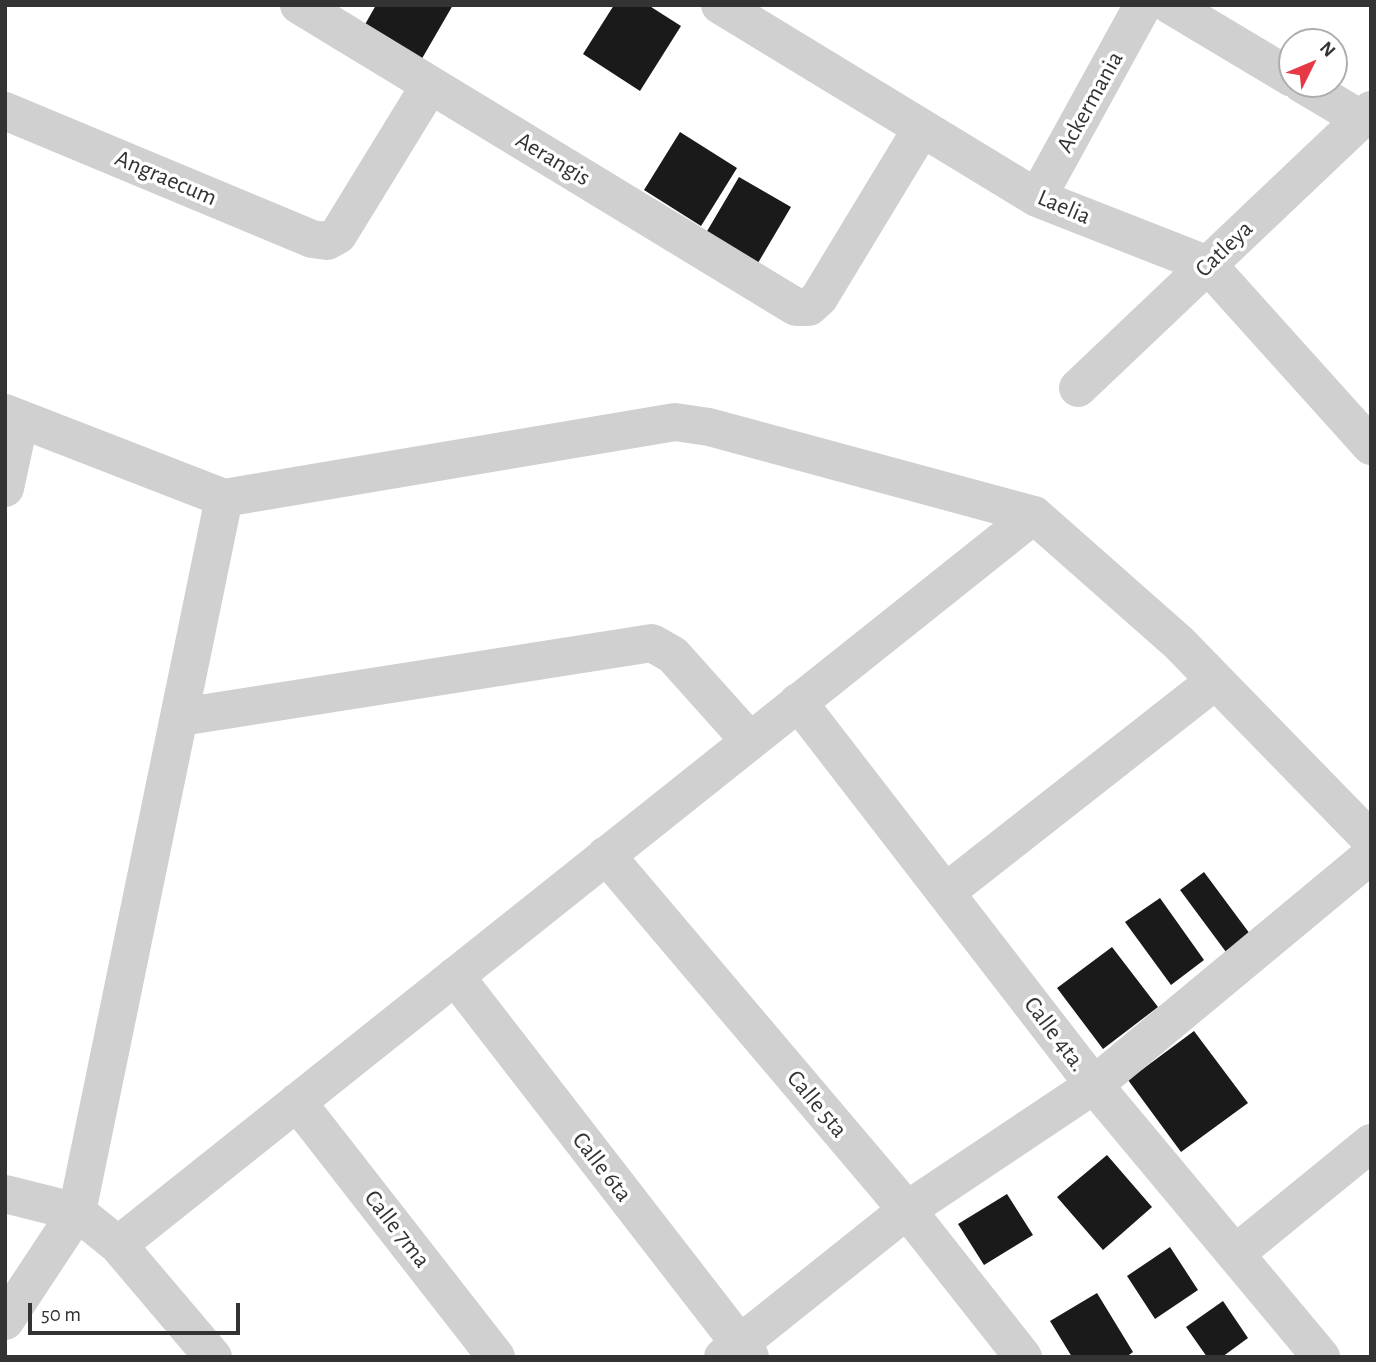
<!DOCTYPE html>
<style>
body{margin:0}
#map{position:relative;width:1376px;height:1362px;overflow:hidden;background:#fff;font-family:"Alegreya Sans",sans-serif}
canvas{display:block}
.frame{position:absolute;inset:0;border:7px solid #333;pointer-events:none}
.north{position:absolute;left:1278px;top:28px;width:70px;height:70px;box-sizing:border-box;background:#fff;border:2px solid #adadad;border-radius:50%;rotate:47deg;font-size:19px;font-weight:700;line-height:28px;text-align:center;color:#333}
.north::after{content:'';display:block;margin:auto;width:24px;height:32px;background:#e63946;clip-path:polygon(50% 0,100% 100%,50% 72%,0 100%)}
.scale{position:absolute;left:28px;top:1303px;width:212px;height:32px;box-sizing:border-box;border:4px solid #333;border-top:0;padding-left:9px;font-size:21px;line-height:24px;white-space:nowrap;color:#333;-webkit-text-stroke:5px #fff;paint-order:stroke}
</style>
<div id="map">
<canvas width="1376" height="1362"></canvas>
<div class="frame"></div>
<div class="north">N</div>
<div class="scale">50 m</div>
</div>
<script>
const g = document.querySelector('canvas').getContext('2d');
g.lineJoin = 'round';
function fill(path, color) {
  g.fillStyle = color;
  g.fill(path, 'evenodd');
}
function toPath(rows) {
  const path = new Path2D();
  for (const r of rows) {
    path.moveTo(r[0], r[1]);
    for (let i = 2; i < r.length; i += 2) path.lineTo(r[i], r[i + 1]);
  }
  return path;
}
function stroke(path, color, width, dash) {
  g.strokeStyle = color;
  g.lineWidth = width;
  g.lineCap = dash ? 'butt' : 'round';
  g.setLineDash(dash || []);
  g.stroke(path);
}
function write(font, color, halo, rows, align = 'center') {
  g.font = font + ' "Alegreya Sans",sans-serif';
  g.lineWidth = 7;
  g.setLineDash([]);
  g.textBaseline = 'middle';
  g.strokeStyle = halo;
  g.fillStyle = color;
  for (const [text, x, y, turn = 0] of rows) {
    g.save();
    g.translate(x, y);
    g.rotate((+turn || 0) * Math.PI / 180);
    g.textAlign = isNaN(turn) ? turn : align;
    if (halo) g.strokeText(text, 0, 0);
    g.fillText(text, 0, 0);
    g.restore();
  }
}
const building = toPath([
 [376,5,453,5,420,62,363,28],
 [614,5,648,5,681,26,640,91,583,54],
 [680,132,737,168,701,226,644,190],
 [739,177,791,207,755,268,703,238],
 [1204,872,1250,934,1226,952,1180,890],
 [1160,898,1204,960,1171,985,1125,922],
 [1112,947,1158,1007,1103,1049,1057,988],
 [1194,1031,1248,1103,1181,1152,1128,1080],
 [1107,1155,1152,1207,1103,1250,1057,1197],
 [1007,1194,1033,1235,984,1265,958,1224],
 [1170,1247,1198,1290,1155,1319,1127,1276],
 [1097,1293,1133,1352,1126,1357,1072,1357,1050,1321],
 [1223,1301,1248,1338,1222,1357,1207,1357,1186,1327]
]);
const minor = toPath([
 [299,5,796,307,809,307,819,298,922,128],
 [720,5,1037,198,1208,265,1371,446],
 [1170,5,1292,78],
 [1302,84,1361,119],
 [5,111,312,239,327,241,338,235,430,85],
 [1037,198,1143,5],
 [1078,388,1371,110],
 [5,413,224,498,675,422,709,427,1034,515,1179,643,1371,840],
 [5,488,20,419],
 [798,702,1094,1085,1321,1357],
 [181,717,652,643,673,655,750,741],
 [606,855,907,1210,1023,1357],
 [946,892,1215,681],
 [455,976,750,1357],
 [297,1102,496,1357],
 [5,1194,77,1212,5,1321],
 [118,1245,1034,515],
 [1235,1254,1371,1143],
 [213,1357,118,1245,77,1212,224,498],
 [723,1357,907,1210,1094,1085,1371,855]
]);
const streetNames = [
 ["Ackermania",1090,102,-61],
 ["Aerangis",553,159,31],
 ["Angraecum",166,178,23],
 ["Laelia",1064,207,23],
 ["Catleya",1224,249,-44],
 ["Calle 4ta.",1055,1034,53],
 ["Calle 5ta",817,1104,50],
 ["Calle 6ta",602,1167,52],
 ["Calle 7ma",397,1229,52]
];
fill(building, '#1a1a1a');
stroke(minor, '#d0d0d0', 38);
write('24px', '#333', '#fff', streetNames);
</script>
